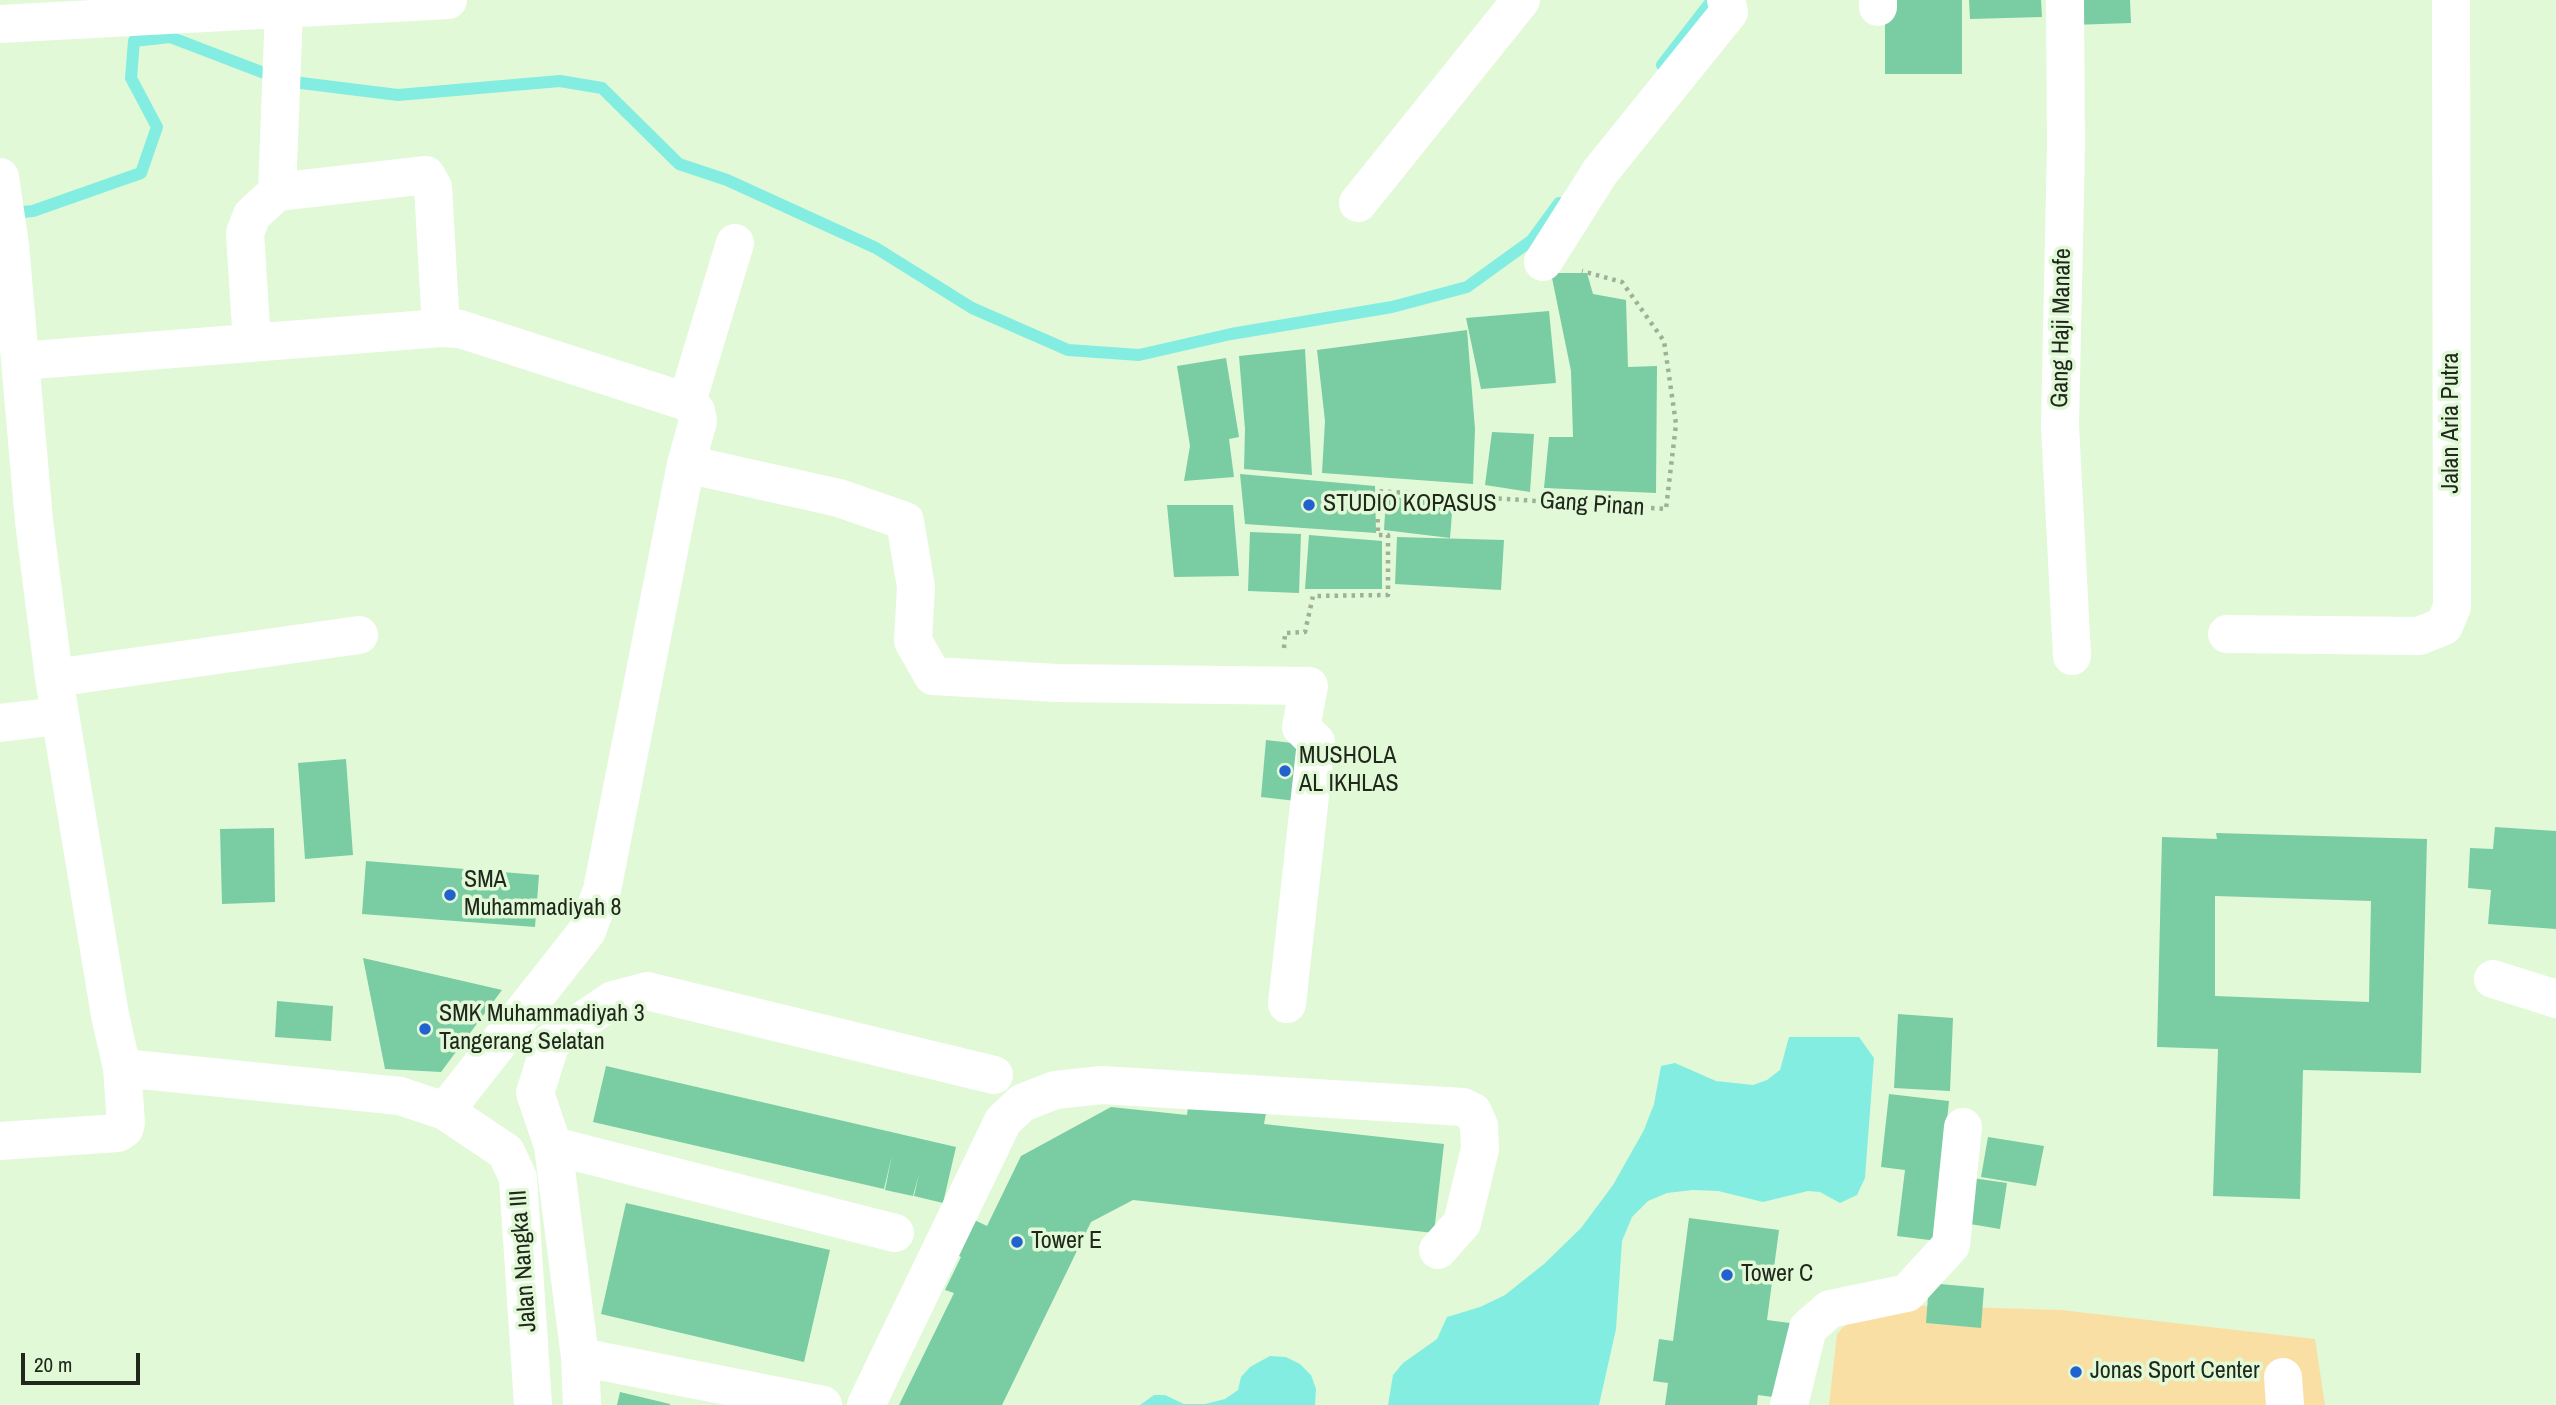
<!DOCTYPE html>
<style>
body{margin:0}
#map{position:relative;width:2556px;height:1405px;overflow:hidden;background:#e2f9d8;font-family:"Archivo Narrow",sans-serif}
canvas{display:block}
.scale{position:absolute;left:21px;top:1353px;width:119px;height:32px;box-sizing:border-box;border:4px solid #20281c;border-top:0;padding-left:9px;font-size:21px;line-height:24px;white-space:nowrap;color:#20281c;-webkit-text-stroke:5px #e2f9d8;paint-order:stroke}
</style>
<div id="map">
<canvas width="2556" height="1405"></canvas>
<div class="scale">20 m</div>
</div>
<script>
const g = document.querySelector('canvas').getContext('2d');
g.lineJoin = 'round';
function fill(path, color) {
  g.fillStyle = color;
  g.fill(path, 'evenodd');
}
function toPath(rows) {
  const path = new Path2D();
  for (const r of rows) {
    path.moveTo(r[0], r[1]);
    for (let i = 2; i < r.length; i += 2) path.lineTo(r[i], r[i + 1]);
  }
  return path;
}
function stroke(path, color, width, dash) {
  g.strokeStyle = color;
  g.lineWidth = width;
  g.lineCap = dash ? 'butt' : 'round';
  g.setLineDash(dash || []);
  g.stroke(path);
}
function write(font, color, halo, rows, align = 'center') {
  g.font = font + ' "Archivo Narrow",sans-serif';
  g.lineWidth = 7;
  g.setLineDash([]);
  g.textBaseline = 'middle';
  g.strokeStyle = halo;
  g.fillStyle = color;
  for (const [text, x, y, turn = 0] of rows) {
    g.save();
    g.translate(x, y);
    g.rotate((+turn || 0) * Math.PI / 180);
    g.textAlign = isNaN(turn) ? turn : align;
    if (halo) g.strokeText(text, 0, 0);
    g.fillText(text, 0, 0);
    g.restore();
  }
}
const green = toPath([
 [1864,1304,2061,1310,2315,1339,2325,1405,1829,1405,1837,1334]
]);
const water = toPath([
 [1789,1037,1859,1037,1874,1058,1865,1178,1857,1195,1840,1203,1820,1192,1808,1191,1763,1202,1718,1191,1693,1190,1667,1193,1648,1201,1632,1217,1622,1241,1616,1329,1599,1405,1388,1405,1393,1375,1403,1363,1437,1339,1447,1317,1480,1307,1505,1295,1544,1264,1581,1228,1613,1185,1644,1130,1654,1104,1661,1066,1675,1063,1716,1081,1753,1085,1767,1080,1780,1070],
 [1270,1356,1286,1357,1300,1364,1311,1375,1316,1389,1315,1405,1140,1405,1154,1395,1165,1395,1184,1404,1205,1404,1225,1399,1238,1390,1241,1377,1250,1367]
]);
const stream = toPath([
 [1662,65,1710,3],
 [11,213,33,211,141,173,157,127,131,78,134,41,170,37,285,81,398,95,560,81,602,88,679,164,727,180,876,248,972,308,1068,350,1139,355,1231,334,1392,307,1467,287,1532,240,1559,203]
]);
const building = toPath([
 [1885,0,1962,0,1962,74,1885,74],
 [1969,0,2041,0,2042,17,1970,19],
 [2071,0,2130,0,2131,23,2072,25],
 [1551,273,1587,273,1593,294,1626,300,1628,367,1657,366,1656,493,1544,488,1549,437,1573,437,1571,371],
 [1549,311,1556,383,1481,389,1466,318],
 [1467,330,1475,429,1473,484,1322,473,1325,421,1317,350],
 [1305,349,1312,475,1244,469,1245,429,1239,356],
 [1226,358,1239,437,1229,439,1234,477,1184,481,1190,446,1177,366],
 [1492,432,1534,434,1530,492,1485,485],
 [1240,474,1375,486,1376,533,1245,524],
 [1386,497,1453,501,1450,538,1384,530],
 [1167,505,1233,505,1239,576,1174,577],
 [1250,532,1301,534,1299,593,1248,591],
 [1309,535,1382,541,1382,589,1305,589],
 [1397,537,1504,540,1501,590,1395,584],
 [1266,740,1310,745,1305,802,1261,797],
 [346,759,353,855,305,859,298,763],
 [2495,827,2556,831,2556,929,2488,924,2491,890,2468,888,2470,848,2493,849],
 [274,828,275,902,222,904,220,829],
 [2216,833,2427,839,2421,1073,2303,1070,2300,1199,2213,1196,2218,1049,2157,1047,2162,837,2217,839],
 [2215,896,2371,901,2369,1002,2215,996],
 [366,861,539,875,535,927,362,914],
 [363,958,502,990,441,1072,385,1069],
 [277,1001,333,1006,331,1041,275,1037],
 [1898,1014,1953,1018,1950,1091,1894,1088],
 [606,1066,956,1147,943,1203,914,1196,919,1174,913,1196,885,1190,892,1155,884,1189,593,1122],
 [1190,1090,1266,1113,1264,1124,1444,1144,1434,1233,1133,1200,1091,1222,1002,1405,899,1405,954,1293,945,1290,961,1257,948,1250,966,1216,987,1226,1021,1156,1111,1107,1187,1115],
 [1889,1094,1949,1101,1942,1168,1946,1242,1897,1236,1905,1170,1881,1167],
 [1988,1137,2044,1146,2036,1186,1981,1177],
 [1972,1178,2007,1183,2000,1229,1964,1223],
 [626,1203,830,1250,804,1362,601,1314],
 [1689,1218,1779,1230,1767,1320,1790,1323,1780,1398,1758,1395,1757,1405,1665,1405,1668,1383,1653,1381,1659,1339,1673,1341],
 [1929,1283,1984,1288,1981,1328,1926,1323],
 [620,1392,670,1404,670,1405,617,1405]
]);
const path = toPath([
 [1284,648,1285,633,1305,632,1313,596,1388,595,1388,535,1378,535,1377,491,1666,509,1676,424,1664,341,1622,282,1582,271]
]);
const minor = toPath([
 [2065,0,2066,146,2060,426,2072,656],
 [1878,7,1878,0],
 [0,24,448,0],
 [0,177,10,245,34,521,54,678,110,1015,122,1068,126,1123,124,1129,118,1133,0,1141],
 [277,192,426,175,433,187,441,328],
 [1358,203,1521,0],
 [1543,262,1600,172,1729,12,1726,0],
 [252,343,245,233,252,215,277,192,284,10],
 [20,361,441,328,460,329,687,402,696,411,698,421,686,464,602,890,587,931,445,1111],
 [687,402,735,243],
 [686,464,839,498,905,521,916,587,913,641,933,676,1057,683,1309,686,1301,727,1316,742,1287,1004],
 [2227,634,2419,636,2444,626,2452,607,2451,0],
 [54,678,359,635],
 [0,723,59,716],
 [2493,979,2556,999],
 [122,1068,400,1096,445,1111,506,1152,518,1178,533,1405],
 [553,1146,895,1233],
 [580,1357,823,1405],
 [2283,1377,2285,1405],
 [582,1405,580,1357,553,1146,535,1093,551,1042,613,1000,647,991,994,1075],
 [866,1405,1003,1121,1022,1103,1055,1090,1102,1085,1463,1107,1473,1112,1479,1126,1480,1149,1462,1223,1438,1250],
 [1789,1405,1808,1328,1830,1309,1907,1293,1951,1245,1963,1127]
]);
const markers = [
 [1309,505,7,"#2262ce"],
 [1285,771,7,"#2262ce"],
 [450,895,7,"#2262ce"],
 [425,1029,7,"#2262ce"],
 [1017,1242,7,"#2262ce"],
 [1727,1275,7,"#2262ce"],
 [2076,1372,7,"#2262ce"]
];
const streetNames = [
 ["Gang Haji Manafe",2062,328,-89],
 ["Jalan Aria Putra",2452,423,-90],
 ["Gang Pinan",1592,505,4],
 ["Jalan Nangka III",524,1261,-94]
];
const poiNames = [
 ["STUDIO KOPASUS",1323,505],
 ["MUSHOLA",1299,757],
 ["AL IKHLAS",1299,785],
 ["SMA",464,881],
 ["Muhammadiyah 8",464,909],
 ["SMK Muhammadiyah 3",439,1015],
 ["Tangerang Selatan",439,1043],
 ["Tower E",1031,1242],
 ["Tower C",1741,1275],
 ["Jonas Sport Center",2090,1372]
];
fill(green, '#fadfa4');
fill(water, '#84ede1');
stroke(stream, '#84ede1', 12);
fill(building, '#7acca3');
stroke(path, '#9fb097', 4.5, [3.5, 5]);
stroke(minor, '#fff', 38);
for (const [x, y, r, color] of markers) {
  const dot = new Path2D();
  dot.arc(x, y, r, 0, 2 * Math.PI);
  g.fillStyle = color;
  g.fill(dot);
  stroke(dot, '#e2f9d8', 2.5);
}
write('24px', '#20281c', '#e2f9d8', streetNames);
write('24px', '#20281c', '#e2f9d8', poiNames, 'left');
</script>
